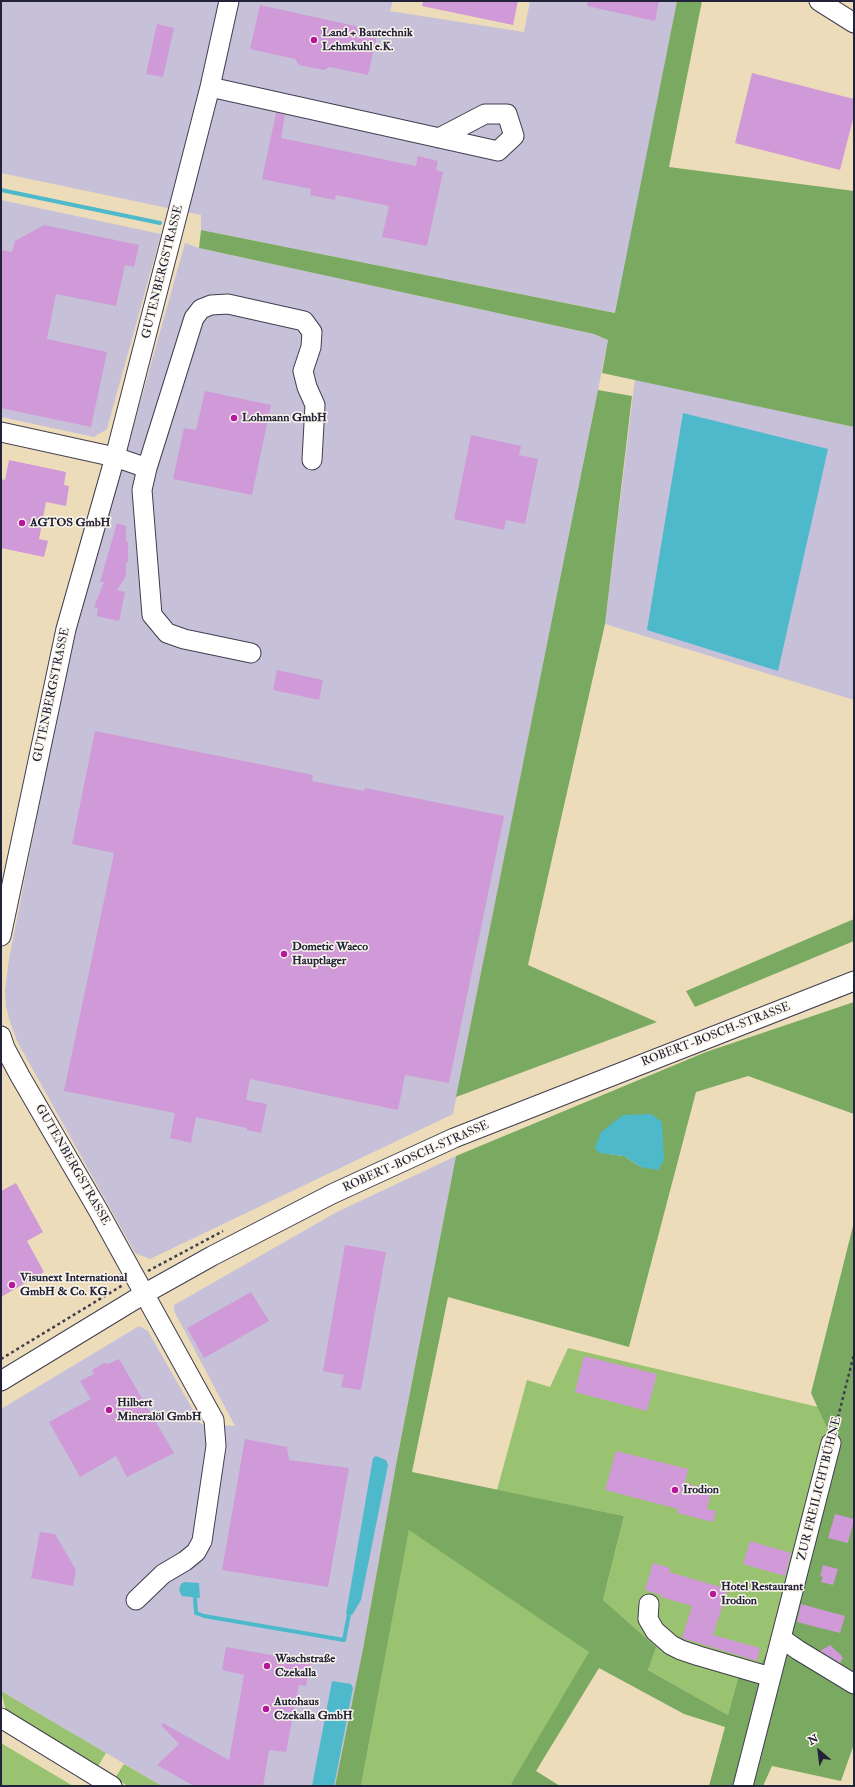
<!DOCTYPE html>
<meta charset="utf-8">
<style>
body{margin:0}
#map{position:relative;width:855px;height:1787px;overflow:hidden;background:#eddcb9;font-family:"IM FELL Double Pica",serif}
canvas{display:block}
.frame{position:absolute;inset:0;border:2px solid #22223b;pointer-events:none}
.north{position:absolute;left:799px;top:1731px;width:40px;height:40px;-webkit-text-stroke:3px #fbf7ec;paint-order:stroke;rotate:332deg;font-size:11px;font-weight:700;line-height:16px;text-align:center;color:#22223b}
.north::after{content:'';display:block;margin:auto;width:14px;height:18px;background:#22223b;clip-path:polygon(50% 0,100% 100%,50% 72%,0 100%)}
</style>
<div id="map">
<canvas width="855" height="1787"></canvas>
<div class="frame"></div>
<div class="north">N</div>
</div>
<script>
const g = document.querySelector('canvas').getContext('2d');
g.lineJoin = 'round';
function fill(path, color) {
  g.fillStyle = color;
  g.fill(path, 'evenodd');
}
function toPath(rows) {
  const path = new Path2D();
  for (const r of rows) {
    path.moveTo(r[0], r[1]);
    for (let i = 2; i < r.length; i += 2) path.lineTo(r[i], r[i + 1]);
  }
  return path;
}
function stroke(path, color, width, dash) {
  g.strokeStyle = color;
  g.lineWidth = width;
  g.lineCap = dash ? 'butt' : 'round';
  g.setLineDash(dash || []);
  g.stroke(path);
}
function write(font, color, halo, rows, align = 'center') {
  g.font = font + ' "IM FELL Double Pica",serif';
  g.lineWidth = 3;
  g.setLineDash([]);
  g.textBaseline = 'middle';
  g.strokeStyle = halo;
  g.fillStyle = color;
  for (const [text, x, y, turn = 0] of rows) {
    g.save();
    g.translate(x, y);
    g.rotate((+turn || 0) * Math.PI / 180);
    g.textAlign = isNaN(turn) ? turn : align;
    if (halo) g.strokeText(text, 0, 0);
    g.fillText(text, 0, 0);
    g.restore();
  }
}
const industrial = toPath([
 [1,1,393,1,390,11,524,32,530,1,677,1,616,313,201,230,201,215,1,173],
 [1,200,161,234,107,429,94,437,1,417],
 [185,243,199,248,594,334,608,340,453,1114,150,1259,135,1253,18,1043,11,1025,6,1007,5,991,9,959,68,660],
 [635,379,854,427,854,700,605,624],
 [456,1156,398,1454,363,1649,335,1786,162,1786,1,1691,1,1409,139,1326,148,1331,201,1424,235,1426,174,1311,174,1305,337,1212]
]);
const green = toPath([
 [568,1348,818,1407,827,1428,776,1635,758,1669,738,1678,728,1715,648,1670,655,1647,603,1600,624,1516,497,1490,527,1380,550,1387],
 [409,1529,590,1652,512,1784,515,1786,361,1786],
 [1,1691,106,1753,97,1768,6,1711],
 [1,1743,73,1786,1,1786],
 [124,1764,162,1786,128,1786,115,1778]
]);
const forest = toPath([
 [677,1,702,1,669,167,854,191,854,427,602,373,608,340,594,334,199,248,201,230,615,313],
 [598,390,632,396,605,624,528,965,657,1022,456,1097],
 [854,919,854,941,695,1007,686,991],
 [854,1002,854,1114,748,1076,696,1092,629,1347,448,1297,412,1472,624,1516,603,1600,656,1647,648,1670,728,1715,738,1678,758,1669,776,1635,827,1428,811,1393,854,1222,854,1744,841,1781,772,1766,763,1786,709,1786,725,1727,684,1714,599,1668,536,1771,560,1786,515,1786,511,1784,589,1652,409,1530,361,1786,335,1786,363,1649,398,1454,456,1156,706,1052],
 [662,1122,641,1167,624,1156,609,1154]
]);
const water = toPath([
 [683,413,828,449,778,671,647,630],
 [651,1114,662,1122,664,1160,658,1170,641,1167,624,1156,600,1153,595,1148,601,1132,623,1115],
 [376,1456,386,1460,388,1465,361,1600,352,1615,346,1614,373,1458],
 [184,1582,199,1583,200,1598,182,1596,179,1590,181,1584],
 [332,1681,351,1684,353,1688,334,1786,312,1786]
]);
const stream = toPath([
 [1,190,160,223],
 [195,1598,196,1613,204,1616,344,1640,349,1614]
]);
const building = toPath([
 [423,1,518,1,513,25,422,6],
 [588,1,659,1,655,21,587,6],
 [260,5,378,31,368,75,330,67,324,70,299,65,295,59,250,49],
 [157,24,174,28,163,77,146,74],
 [752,73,854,99,854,115,840,170,735,143],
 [276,113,285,115,281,138,416,166,418,156,438,161,436,170,443,172,427,246,382,237,389,206,336,195,335,200,310,195,311,189,262,179],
 [44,225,139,245,134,267,125,265,116,306,56,294,47,339,107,352,91,427,1,408,1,250,12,252,15,241],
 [205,391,271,405,252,495,173,479,184,428,196,430],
 [471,435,521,446,519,455,538,459,525,524,506,520,504,530,454,519],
 [9,460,66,472,64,485,69,486,66,506,46,502,39,539,48,541,44,557,1,548,1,479,5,480],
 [117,523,126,526,126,542,128,542,128,562,126,562,126,576,117,590,125,592,119,621,97,616,98,608,94,607,104,582,100,582],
 [277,670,323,680,319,700,273,690],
 [95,731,313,775,312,781,364,791,365,788,504,816,449,1083,405,1075,398,1110,250,1079,246,1100,267,1104,261,1133,247,1130,247,1128,196,1117,191,1143,170,1138,175,1113,64,1091,114,853,72,844],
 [16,1183,43,1232,27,1241,44,1272,1,1297,1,1191],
 [345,1245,386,1252,361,1390,341,1387,344,1375,323,1371],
 [251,1292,269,1321,204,1358,187,1328],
 [584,1356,657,1374,647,1411,575,1392],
 [119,1359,174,1453,127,1477,116,1456,80,1477,49,1422,91,1399,80,1381,94,1374,92,1370,104,1363,108,1364],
 [245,1439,287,1447,289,1460,349,1468,328,1587,222,1570],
 [616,1451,688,1469,685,1483,712,1490,707,1509,716,1511,713,1522,677,1513,678,1509,605,1490],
 [835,1514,854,1519,848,1543,828,1538],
 [40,1532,55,1534,76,1570,73,1586,31,1578],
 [750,1541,791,1553,785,1576,743,1564],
 [653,1563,670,1568,669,1572,728,1589,713,1635,760,1648,757,1661,682,1638,692,1606,661,1597,661,1595,645,1590],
 [823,1565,838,1569,833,1585,821,1582,823,1577,820,1576],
 [801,1604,845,1616,840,1633,797,1622],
 [830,1645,841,1655,843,1658,840,1663,820,1651],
 [226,1647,311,1662,306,1686,299,1685,286,1752,269,1750,263,1786,194,1786,157,1765,179,1744,161,1725,163,1723,229,1760,244,1675,222,1670]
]);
const path = toPath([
 [148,1271,223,1231],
 [1,1359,123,1285],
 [835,1429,854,1354]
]);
const minor = toPath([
 [819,1,854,23],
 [210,87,229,1],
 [1,432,115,457,147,468,142,490,152,615,167,633,184,639,251,653],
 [147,468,194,318,201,309,211,305,228,304,304,321,312,332,311,347,303,371,307,387,315,405,312,460],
 [1,936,66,629,115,457,210,87,498,151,514,136,507,114,485,114,439,138],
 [1,1036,5,1048,20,1076,98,1210,214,1420,216,1446,202,1541,196,1552,185,1561,163,1574,136,1600],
 [1,1381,144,1294,212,1256,332,1194,454,1138,854,981],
 [649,1604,648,1619,655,1631,671,1645,681,1650,699,1656,771,1677],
 [781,1638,798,1650,854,1684],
 [1,1718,112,1786],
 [743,1786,831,1443]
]);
const markers = [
 [314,40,4,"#b5179e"],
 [234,418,4,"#b5179e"],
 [22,523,4,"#b5179e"],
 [284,954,4,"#b5179e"],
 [12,1285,4,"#b5179e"],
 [109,1410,4,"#b5179e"],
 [675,1490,4,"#b5179e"],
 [713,1594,4,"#b5179e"],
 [267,1666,4,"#b5179e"],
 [266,1709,4,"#b5179e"]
];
const poiNames = [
 ["Land + Bautechnik",322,33],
 ["Lehmkuhl e.K.",322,47],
 ["Lohmann GmbH",242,418],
 ["AGTOS GmbH",30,523],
 ["Dometic Waeco",292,947],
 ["Hauptlager",292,961],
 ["Visunext International",20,1278],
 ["GmbH & Co. KG",20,1292],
 ["Hilbert",117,1403],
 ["Mineralöl GmbH",117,1417],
 ["Irodion",683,1490],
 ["Hotel Restaurant",721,1587],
 ["Irodion",721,1601],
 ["Waschstraße",275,1659],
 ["Czekalla",275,1673],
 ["Autohaus",274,1702],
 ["Czekalla GmbH",274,1716]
];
const streetNames = [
 ["GUTENBERGSTRASSE",163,272,-76],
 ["GUTENBERGSTRASSE",52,695,-78],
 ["ROBERT-BOSCH-STRASSE",716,1035,-21],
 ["ROBERT-BOSCH-STRASSE",416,1157,-24],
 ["GUTENBERGSTRASSE",72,1165,60],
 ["ZUR FREILICHTBÜHNE",820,1489,-76]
];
fill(industrial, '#c7c0d9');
fill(green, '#99c370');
fill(forest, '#7aa962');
fill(water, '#4eb9ca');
stroke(stream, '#4eb9ca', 4);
fill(building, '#cf9ad7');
stroke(minor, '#403e4e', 21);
stroke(path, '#403e4e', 2.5, [3, 3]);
stroke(minor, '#fff', 19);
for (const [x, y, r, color] of markers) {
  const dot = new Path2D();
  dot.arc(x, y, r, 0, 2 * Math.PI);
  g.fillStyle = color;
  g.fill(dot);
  stroke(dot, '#fbf7ec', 1.5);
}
write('bold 12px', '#22223b', '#fbf7ec', poiNames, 'left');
write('12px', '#22223b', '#fbf7ec', streetNames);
</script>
